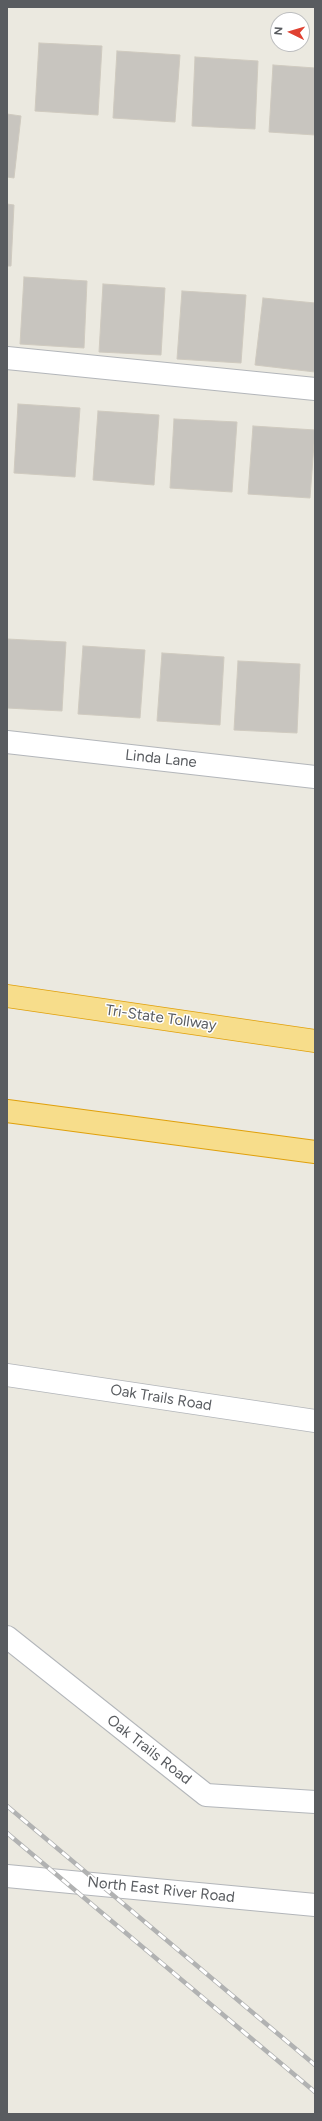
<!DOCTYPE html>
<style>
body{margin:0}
#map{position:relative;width:322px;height:2121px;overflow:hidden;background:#ebe9e0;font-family:Figtree,sans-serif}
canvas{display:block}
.frame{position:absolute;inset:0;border:8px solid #595c60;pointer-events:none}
.north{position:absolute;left:270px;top:12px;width:40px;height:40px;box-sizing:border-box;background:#fff;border:1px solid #bdbebf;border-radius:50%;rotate:275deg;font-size:11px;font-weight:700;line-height:16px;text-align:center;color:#595c60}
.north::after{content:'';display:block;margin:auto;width:14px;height:18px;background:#e04131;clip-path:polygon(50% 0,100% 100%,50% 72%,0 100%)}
</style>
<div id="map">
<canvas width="322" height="2121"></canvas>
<div class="frame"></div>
<div class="north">N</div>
</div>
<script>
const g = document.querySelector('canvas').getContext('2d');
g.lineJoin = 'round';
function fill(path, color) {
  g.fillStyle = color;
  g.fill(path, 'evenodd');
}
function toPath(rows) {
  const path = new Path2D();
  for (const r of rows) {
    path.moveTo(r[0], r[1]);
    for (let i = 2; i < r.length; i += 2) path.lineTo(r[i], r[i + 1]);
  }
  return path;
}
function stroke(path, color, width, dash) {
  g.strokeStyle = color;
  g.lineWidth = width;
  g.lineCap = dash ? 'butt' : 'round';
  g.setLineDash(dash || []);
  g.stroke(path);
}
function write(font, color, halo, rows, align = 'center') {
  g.font = font + ' Figtree,sans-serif';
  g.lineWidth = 3;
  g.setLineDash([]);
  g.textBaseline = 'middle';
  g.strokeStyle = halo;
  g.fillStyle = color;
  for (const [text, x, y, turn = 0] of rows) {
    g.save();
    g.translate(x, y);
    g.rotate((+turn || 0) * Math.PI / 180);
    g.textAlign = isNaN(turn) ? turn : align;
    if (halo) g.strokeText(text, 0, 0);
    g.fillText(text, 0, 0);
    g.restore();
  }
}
const building = toPath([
 [39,43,102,46,98,115,35,111,39,43],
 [117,51,180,55,175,122,113,118,117,51],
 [195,57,258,61,255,129,192,126,195,57],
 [273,65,315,68,315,135,269,132,273,65],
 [7,114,21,116,14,178,7,177,7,114],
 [7,204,14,205,11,266,7,266,7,204],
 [24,277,87,281,84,348,20,344,24,277],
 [103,284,165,288,161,355,99,352,103,284],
 [182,291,246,295,241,363,177,359,182,291],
 [263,298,315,303,315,372,255,365,263,298],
 [18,404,80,408,75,477,14,473,18,404],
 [98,411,159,415,154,485,93,480,98,411],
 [174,419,237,422,232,492,170,488,174,419],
 [253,426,315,430,310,498,248,494,253,426],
 [7,639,66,642,62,711,7,708,7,639],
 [83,646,145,650,140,718,78,714,83,646],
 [162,653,224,657,220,725,157,721,162,653],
 [238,661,300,664,297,733,234,730,238,661]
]);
const minor = toPath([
 [7,358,315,389],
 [7,742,315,777],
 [7,1375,315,1421],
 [7,1637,206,1795,315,1802]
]);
const tertiary = toPath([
 [7,1876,315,1905]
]);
const motorway = toPath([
 [7,996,315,1041],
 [7,1111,315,1152]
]);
const rail = toPath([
 [7,1806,315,2065],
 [7,1833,315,2092]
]);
const streetNames = [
 ["Linda Lane",161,759,6],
 ["Tri-State Tollway",161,1018,8],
 ["Oak Trails Road",161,1398,9],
 ["Oak Trails Road",149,1750,38],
 ["North East River Road",161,1890,6]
];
fill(building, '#c8c5bf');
stroke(building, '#cfcabf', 1);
stroke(minor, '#b3b6ba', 24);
stroke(tertiary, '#b3b6ba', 24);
stroke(motorway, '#e0a00b', 24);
stroke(minor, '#fff', 22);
stroke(tertiary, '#fff', 22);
stroke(motorway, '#f7dd8b', 22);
stroke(rail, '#b1b2b2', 4.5);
stroke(rail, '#fff', 3, [9]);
write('15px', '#595c60', '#fff', streetNames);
</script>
